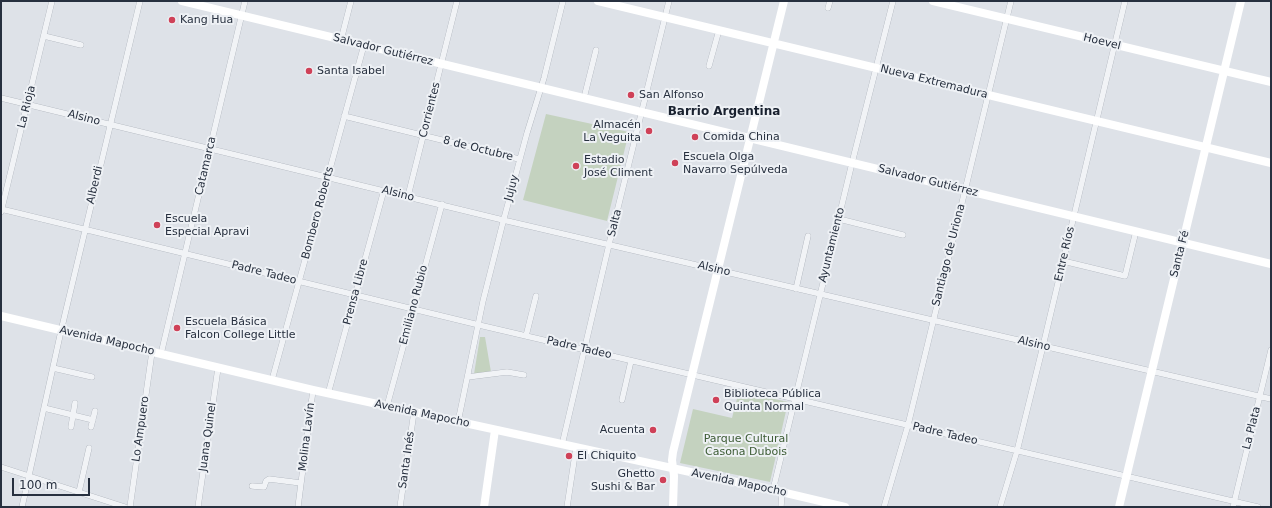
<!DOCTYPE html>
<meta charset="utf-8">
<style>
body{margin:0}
#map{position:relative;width:1272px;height:508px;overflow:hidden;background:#dee2e8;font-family:"DejaVu Sans",sans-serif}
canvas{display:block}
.frame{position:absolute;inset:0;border:2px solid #27303f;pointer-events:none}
.scale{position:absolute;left:12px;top:478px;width:78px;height:18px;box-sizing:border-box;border:2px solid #27303f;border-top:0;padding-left:5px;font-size:12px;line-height:14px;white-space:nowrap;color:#27303f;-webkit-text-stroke:3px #eef1f5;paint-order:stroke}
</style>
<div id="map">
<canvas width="1272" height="508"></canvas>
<div class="frame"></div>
<div class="scale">100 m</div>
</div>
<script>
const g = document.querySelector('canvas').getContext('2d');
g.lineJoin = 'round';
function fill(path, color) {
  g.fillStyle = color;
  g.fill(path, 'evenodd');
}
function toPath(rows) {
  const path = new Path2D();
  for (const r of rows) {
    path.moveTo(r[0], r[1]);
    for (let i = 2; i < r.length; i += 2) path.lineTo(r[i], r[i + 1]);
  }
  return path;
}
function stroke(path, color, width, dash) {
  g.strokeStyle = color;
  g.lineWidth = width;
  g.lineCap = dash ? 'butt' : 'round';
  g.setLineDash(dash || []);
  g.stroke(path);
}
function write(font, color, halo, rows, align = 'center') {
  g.font = font + ' "DejaVu Sans",sans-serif';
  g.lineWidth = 4;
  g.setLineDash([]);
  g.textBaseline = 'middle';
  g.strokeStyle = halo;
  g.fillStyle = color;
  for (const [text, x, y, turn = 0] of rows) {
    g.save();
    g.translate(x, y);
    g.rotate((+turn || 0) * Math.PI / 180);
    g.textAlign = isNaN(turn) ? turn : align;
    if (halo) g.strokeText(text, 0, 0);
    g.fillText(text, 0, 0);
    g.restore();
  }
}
const green = toPath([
 [546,114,629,132,607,221,523,200],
 [480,337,485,337,491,372,474,374],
 [739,391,788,402,770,482,680,463,693,409,732,418]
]);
const street = toPath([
 [828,8,830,1],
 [44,36,81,45],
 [341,40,351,1],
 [709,66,719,30],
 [1,98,503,220,1271,399],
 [584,98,596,50],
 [344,116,519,159],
 [408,196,457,1],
 [1,209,479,325,1258,507],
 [1,212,52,1],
 [839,219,903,235],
 [1063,261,1125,276,1136,231],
 [796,289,808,236],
 [526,336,536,296],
 [161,354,245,1],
 [53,368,92,377],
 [468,377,507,372,524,375],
 [272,380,364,45],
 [328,394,384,190],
 [622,400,631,361],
 [387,406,442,204],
 [44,408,93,420],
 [458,422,483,301,502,226,527,133,544,78,563,1],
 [71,427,75,403],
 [91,427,95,411],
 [562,445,611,236,669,1],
 [1,467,125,507],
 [252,486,264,487,266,481,269,479,301,483],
 [773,490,852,163,893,1],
 [79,492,89,448],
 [22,507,61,331,140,1],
 [130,507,152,352],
 [198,507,218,368],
 [298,507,313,390],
 [400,507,414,412],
 [567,507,576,448],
 [781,507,782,492],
 [884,507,908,425,1011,1],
 [1000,507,1017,451,1043,346,1125,1],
 [1233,507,1271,350]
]);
const secondary = toPath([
 [182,1,1271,264],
 [598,1,1271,163],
 [933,1,1271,82],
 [1,316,313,390,773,490,845,507],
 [484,507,495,430],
 [673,507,674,476,672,460,673,452,784,1],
 [1119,507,1241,1]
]);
const markers = [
 [172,20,4,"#cf4158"],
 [309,71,4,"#cf4158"],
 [631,95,4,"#cf4158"],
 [649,131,4,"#cf4158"],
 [695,137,4,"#cf4158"],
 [675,163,4,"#cf4158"],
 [576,166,4,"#cf4158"],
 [157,225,4,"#cf4158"],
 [177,328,4,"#cf4158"],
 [716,400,4,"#cf4158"],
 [653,430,4,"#cf4158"],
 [569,456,4,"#cf4158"],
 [663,480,4,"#cf4158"]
];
const poiNames = [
 ["Kang Hua",180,20],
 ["Santa Isabel",317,71],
 ["San Alfonso",639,95],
 ["Almacén",641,125,"right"],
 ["La Veguita",641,138,"right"],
 ["Comida China",703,137],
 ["Escuela Olga",683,157],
 ["Navarro Sepúlveda",683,170],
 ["Estadio",584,160],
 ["José Climent",584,173],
 ["Escuela",165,219],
 ["Especial Apravi",165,232],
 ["Escuela Básica",185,322],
 ["Falcon College Little",185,335],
 ["Biblioteca Pública",724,394],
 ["Quinta Normal",724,407],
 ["Acuenta",645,430,"right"],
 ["El Chiquito",577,456],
 ["Ghetto",655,474,"right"],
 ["Sushi & Bar",655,487,"right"]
];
const streetNames = [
 ["Hoevel",1102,42,14],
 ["Salvador Gutiérrez",383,50,14],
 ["Nueva Extremadura",934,82,14],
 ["La Rioja",27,107,-76],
 ["Corrientes",430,110,-76],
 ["Alsino",84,118,14],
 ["8 de Octubre",478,149,14],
 ["Catamarca",206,166,-77],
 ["Salvador Gutiérrez",928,181,14],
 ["Alberdi",95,185,-77],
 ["Jujuy",512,188,-75],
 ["Alsino",398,194,14],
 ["Bombero Roberts",318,213,-75],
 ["Salta",615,223,-76],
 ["Ayuntamiento",832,245,-76],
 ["Entre Ríos",1065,254,-77],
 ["Santa Fé",1180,254,-76],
 ["Santiago de Uriona",949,255,-76],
 ["Alsino",714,269,13],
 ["Padre Tadeo",264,273,14],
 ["Prensa Libre",356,292,-75],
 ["Emiliano Rubio",414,305,-75],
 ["Avenida Mapocho",107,341,13],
 ["Alsino",1034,344,13],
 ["Padre Tadeo",579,348,13],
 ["Avenida Mapocho",422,414,12],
 ["La Plata",1252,428,-76],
 ["Lo Ampuero",141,429,-82],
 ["Padre Tadeo",945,434,13],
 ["Juana Quinel",208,437,-82],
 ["Molina Lavín",307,437,-83],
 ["Santa Inés",407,460,-82],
 ["Avenida Mapocho",739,483,12]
];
const parkNames = [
 ["Parque Cultural",746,439],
 ["Casona Dubois",746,452]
];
const neighbourhoodNames = [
 ["Barrio Argentina",724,112]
];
fill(green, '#c4d2bf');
stroke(street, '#a3a9b2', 6);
stroke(street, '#f1f3f6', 5.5);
stroke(secondary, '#fff', 8);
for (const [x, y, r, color] of markers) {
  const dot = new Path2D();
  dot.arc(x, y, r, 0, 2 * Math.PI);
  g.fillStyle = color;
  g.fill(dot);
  stroke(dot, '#eef1f5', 1.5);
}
write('11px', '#27303f', '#eef1f5', poiNames, 'left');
write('11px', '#27303f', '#eef1f5', streetNames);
write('11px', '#3c5b34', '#eef1f5', parkNames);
write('bold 12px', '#19212f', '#eef1f5', neighbourhoodNames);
</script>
